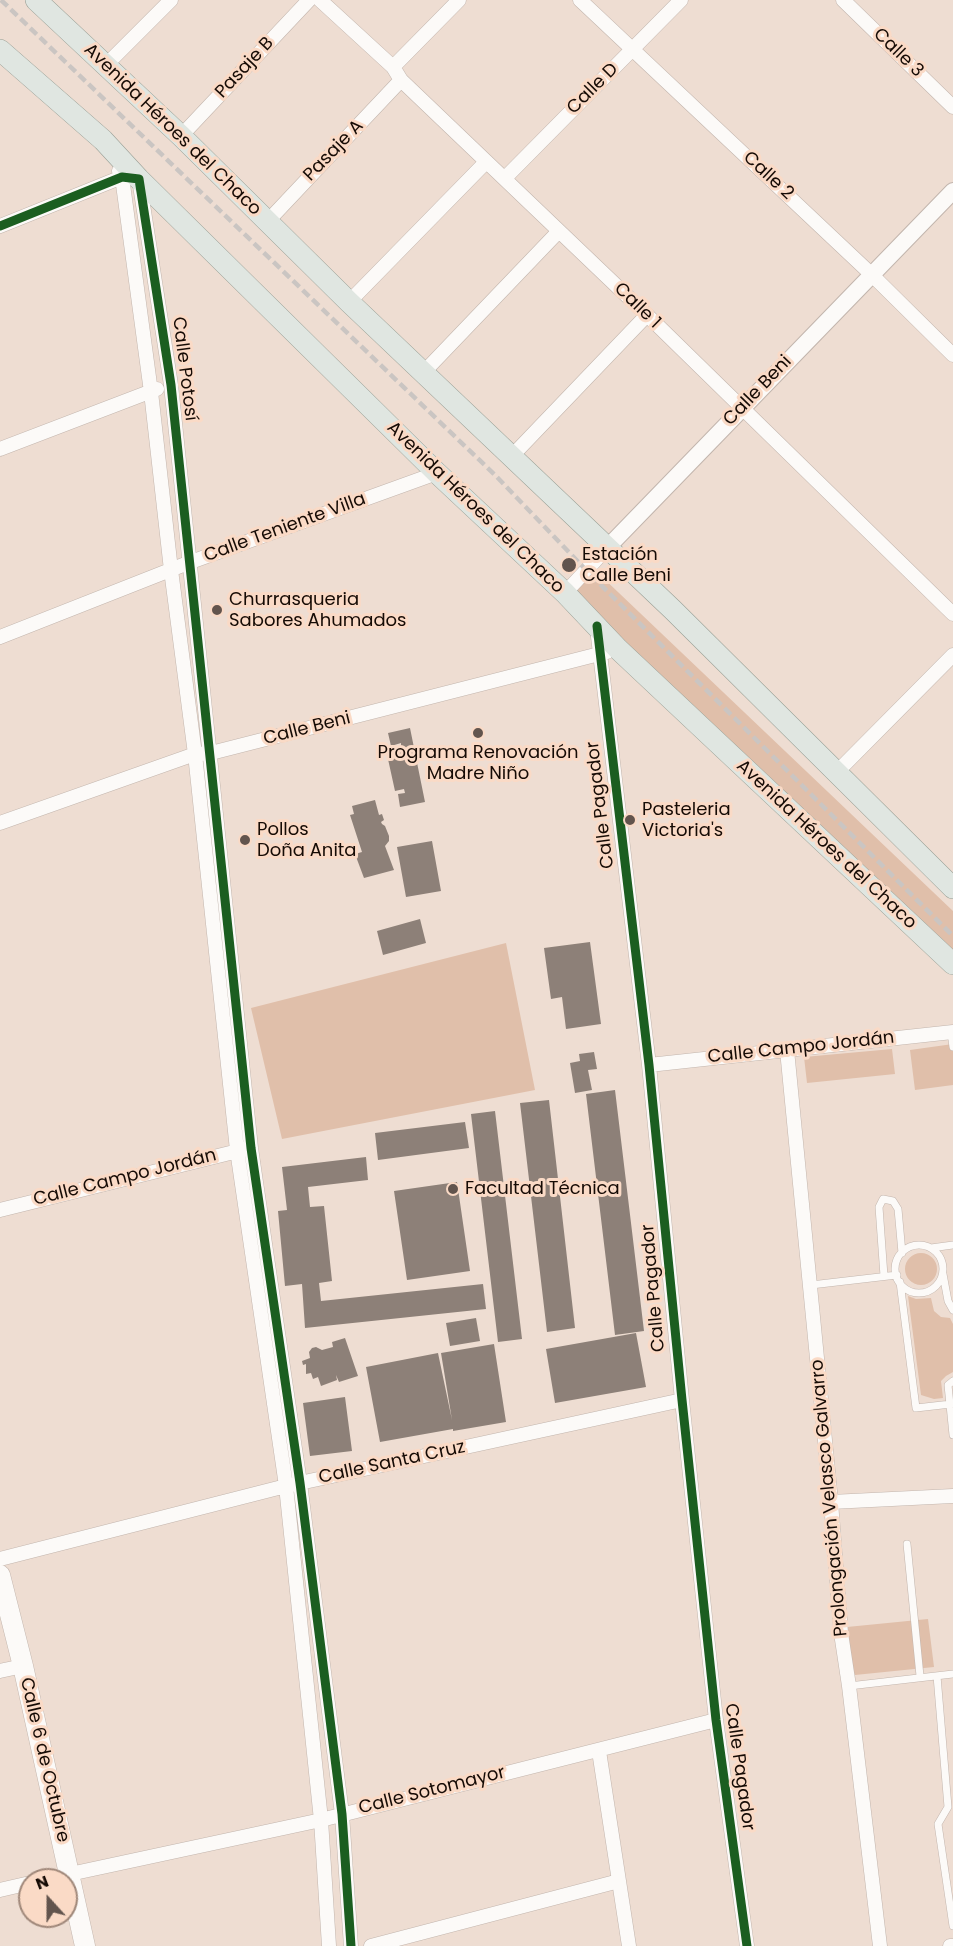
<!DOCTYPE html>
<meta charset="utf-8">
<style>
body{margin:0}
#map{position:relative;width:953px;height:1946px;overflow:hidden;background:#eeddd2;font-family:Poppins,sans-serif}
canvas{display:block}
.north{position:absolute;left:18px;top:1868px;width:60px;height:60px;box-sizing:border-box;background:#fadac6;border:2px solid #9f8779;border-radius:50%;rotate:339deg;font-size:16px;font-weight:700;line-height:24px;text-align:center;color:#160b05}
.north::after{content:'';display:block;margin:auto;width:21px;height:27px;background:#62544d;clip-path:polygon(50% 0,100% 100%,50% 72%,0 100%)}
</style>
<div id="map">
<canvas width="953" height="1946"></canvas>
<div class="north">N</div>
</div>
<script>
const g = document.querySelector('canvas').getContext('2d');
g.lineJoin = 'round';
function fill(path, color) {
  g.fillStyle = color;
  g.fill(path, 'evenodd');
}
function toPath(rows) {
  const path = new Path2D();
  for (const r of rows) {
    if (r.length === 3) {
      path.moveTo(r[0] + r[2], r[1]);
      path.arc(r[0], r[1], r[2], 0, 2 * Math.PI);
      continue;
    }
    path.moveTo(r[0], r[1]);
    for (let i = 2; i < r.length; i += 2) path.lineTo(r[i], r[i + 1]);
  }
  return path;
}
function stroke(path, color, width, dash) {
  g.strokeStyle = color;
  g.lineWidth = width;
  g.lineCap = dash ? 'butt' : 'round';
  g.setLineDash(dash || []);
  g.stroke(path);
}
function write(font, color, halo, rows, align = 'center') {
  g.font = font + ' Poppins,sans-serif';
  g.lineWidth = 6;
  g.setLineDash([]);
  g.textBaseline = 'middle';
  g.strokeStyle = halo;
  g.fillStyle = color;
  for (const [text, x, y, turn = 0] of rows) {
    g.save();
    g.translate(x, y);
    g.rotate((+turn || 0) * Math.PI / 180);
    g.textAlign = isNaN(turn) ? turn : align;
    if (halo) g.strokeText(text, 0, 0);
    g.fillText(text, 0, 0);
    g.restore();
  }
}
const green = toPath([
 [598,573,953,911,953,961,581,601,577,590,582,582],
 [506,943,535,1090,282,1139,251,1008],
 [953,1044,953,1085,915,1090,910,1050],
 [892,1049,895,1074,807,1083,804,1057],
 [921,1269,16],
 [908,1296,916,1299,931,1298,934,1311,941,1317,950,1318,953,1324,953,1372,946,1376,941,1381,943,1398,934,1399,921,1395],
 [928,1619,934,1667,855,1675,852,1671,847,1627]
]);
const building = toPath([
 [410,728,425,802,400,807,398,794,405,793,404,789,395,791,386,750,401,746,401,743,391,746,388,733],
 [375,800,379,815,382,814,384,820,381,822,382,824,385,826,389,836,389,841,385,846,394,870,364,878,355,854,362,852,350,815,354,814,352,806],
 [432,841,441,891,406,897,397,847],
 [420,919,426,943,383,955,377,931],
 [590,942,601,1024,566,1029,562,997,551,999,544,948],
 [594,1052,597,1069,588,1070,592,1090,575,1093,570,1063,580,1061,579,1054],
 [615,1090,644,1331,615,1335,586,1094],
 [549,1100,575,1328,547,1332,520,1103],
 [495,1111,522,1339,498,1342,471,1114],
 [465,1122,469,1148,378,1160,375,1133],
 [366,1157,368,1180,308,1187,310,1207,324,1206,332,1281,319,1283,321,1301,483,1284,486,1309,305,1328,302,1284,285,1286,278,1211,287,1210,282,1167],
 [457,1182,470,1271,407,1280,394,1191],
 [476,1318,480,1341,450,1346,446,1323],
 [636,1333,646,1387,555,1403,546,1349],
 [345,1338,358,1376,339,1382,336,1375,337,1380,321,1386,318,1377,313,1379,311,1373,306,1374,306,1364,303,1365,302,1361,310,1358,309,1352,312,1348,316,1347,322,1350,333,1347,332,1342],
 [494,1344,506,1422,453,1431,453,1429,380,1442,366,1367,438,1353,452,1420,441,1353],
 [345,1397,352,1451,310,1456,303,1403]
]);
const service = toPath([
 [951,1032,953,1047],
 [919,1269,24],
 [931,1248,953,1245],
 [943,1274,948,1301,953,1310],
 [884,1276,879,1207,883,1199,893,1201,898,1209,902,1253],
 [900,1282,916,1408,951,1404],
 [811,1285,897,1275],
 [953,1381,948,1385,953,1435],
 [907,1544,920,1676],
 [937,1676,948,1807,938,1824,953,1926],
 [849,1686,953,1674]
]);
const minor = toPath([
 [320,0,393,67,401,80,647,315,953,614],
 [580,0,871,274,953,355],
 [843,0,953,107],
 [105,66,171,0],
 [393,67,459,0],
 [181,136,309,0],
 [119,171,122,177,151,392,171,570,195,754,237,1150,286,1486,321,1820,329,1946],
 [505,178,681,0],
 [267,222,401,80],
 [0,226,122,177,139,179,171,385,251,1148,300,1483,342,1814,351,1946],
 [349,302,486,162],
 [423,373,559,231],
 [0,449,157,389],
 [512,456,647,315],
 [565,593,608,547],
 [597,628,649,1065,682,1400,716,1720,747,1946],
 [0,637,188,563,437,473],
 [837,772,953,655],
 [0,823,195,754,211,753,607,652],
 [787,1050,831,1502,841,1633,849,1686,880,1946],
 [649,1065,953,1032],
 [0,1210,246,1149],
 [831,1502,953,1496],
 [0,1559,286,1486,682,1400],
 [0,1671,23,1666],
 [599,1751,629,1946],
 [42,1880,321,1820,716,1720],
 [0,1890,30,1883],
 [371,1946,619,1881],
 [950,1946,953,1946]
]);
const tertiary = toPath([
 [608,547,953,191]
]);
const secondary = toPath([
 [0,1575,23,1666,85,1946]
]);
const primary = toPath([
 [36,0,181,136,349,302,673,610,953,888],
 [0,50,103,140,139,179,437,473,565,593,618,649,953,964]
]);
const rail = toPath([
 [1,0,495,475,586,570,953,936]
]);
const cycleway = toPath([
 [0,226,122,177,139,179,171,385,251,1148,300,1483,342,1814,351,1946],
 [597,626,649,1065,682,1400,716,1720,747,1946]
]);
const markers = [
 [569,565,8,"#62544d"],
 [217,610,6,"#62544d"],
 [478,733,6,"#62544d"],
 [630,820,6,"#62544d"],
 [245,840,6,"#62544d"],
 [453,1189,6,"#62544d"]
];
const streetNames = [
 ["Calle 3",898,53,44],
 ["Pasaje B",245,68,-47],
 ["Calle D",593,89,-45],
 ["Avenida Héroes del Chaco",172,130,44],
 ["Pasaje A",334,151,-46],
 ["Calle 2",768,176,43],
 ["Calle 1",637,306,44],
 ["Calle Potosí",184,369,83],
 ["Calle Beni",758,391,-46],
 ["Avenida Héroes del Chaco",475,508,44],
 ["Calle Teniente Villa",285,528,-20],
 ["Calle Beni",307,729,-14],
 ["Calle Pagador",601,805,-97],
 ["Avenida Héroes del Chaco",826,845,43],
 ["Calle Campo Jordán",801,1048,-6],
 ["Calle Campo Jordán",125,1178,-14],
 ["Calle Pagador",654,1288,-95],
 ["Calle Santa Cruz",392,1463,-12],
 ["Prolongación Velasco Galvarro",830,1498,-95],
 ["Calle 6 de Octubre",44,1760,77],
 ["Calle Pagador",739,1767,82],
 ["Calle Sotomayor",432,1791,-14]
];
const poiNames = [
 ["Estación",582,555],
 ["Calle Beni",582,576],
 ["Churrasqueria",229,600],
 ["Sabores Ahumados",229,621],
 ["Programa Renovación",478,753,"center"],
 ["Madre Niño",478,774,"center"],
 ["Pasteleria",642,810],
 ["Victoria's",642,831],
 ["Pollos",257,830],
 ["Doña Anita",257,851],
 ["Facultad Técnica",465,1189]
];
fill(green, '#e0bfaa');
fill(building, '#8d8078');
stroke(service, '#c2b5ad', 8);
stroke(minor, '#c2b5ad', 15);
stroke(tertiary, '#c2b5ad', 18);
stroke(secondary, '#c2b5ad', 21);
stroke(primary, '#979e94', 22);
stroke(service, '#fcfaf8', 7);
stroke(minor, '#fcfaf8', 14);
stroke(tertiary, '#fcfaf8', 16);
stroke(secondary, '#fcfaf8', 20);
stroke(primary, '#e0e6e1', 21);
stroke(rail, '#cac5c2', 4.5, [9, 4.5]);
stroke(cycleway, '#1b5e20', 9);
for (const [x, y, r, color] of markers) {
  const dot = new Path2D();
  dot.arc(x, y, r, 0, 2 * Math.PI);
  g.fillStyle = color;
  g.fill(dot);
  stroke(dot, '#fadac6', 2);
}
write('18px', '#160b05', '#fadac6', streetNames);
write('18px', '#160b05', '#fadac6', poiNames, 'left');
</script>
